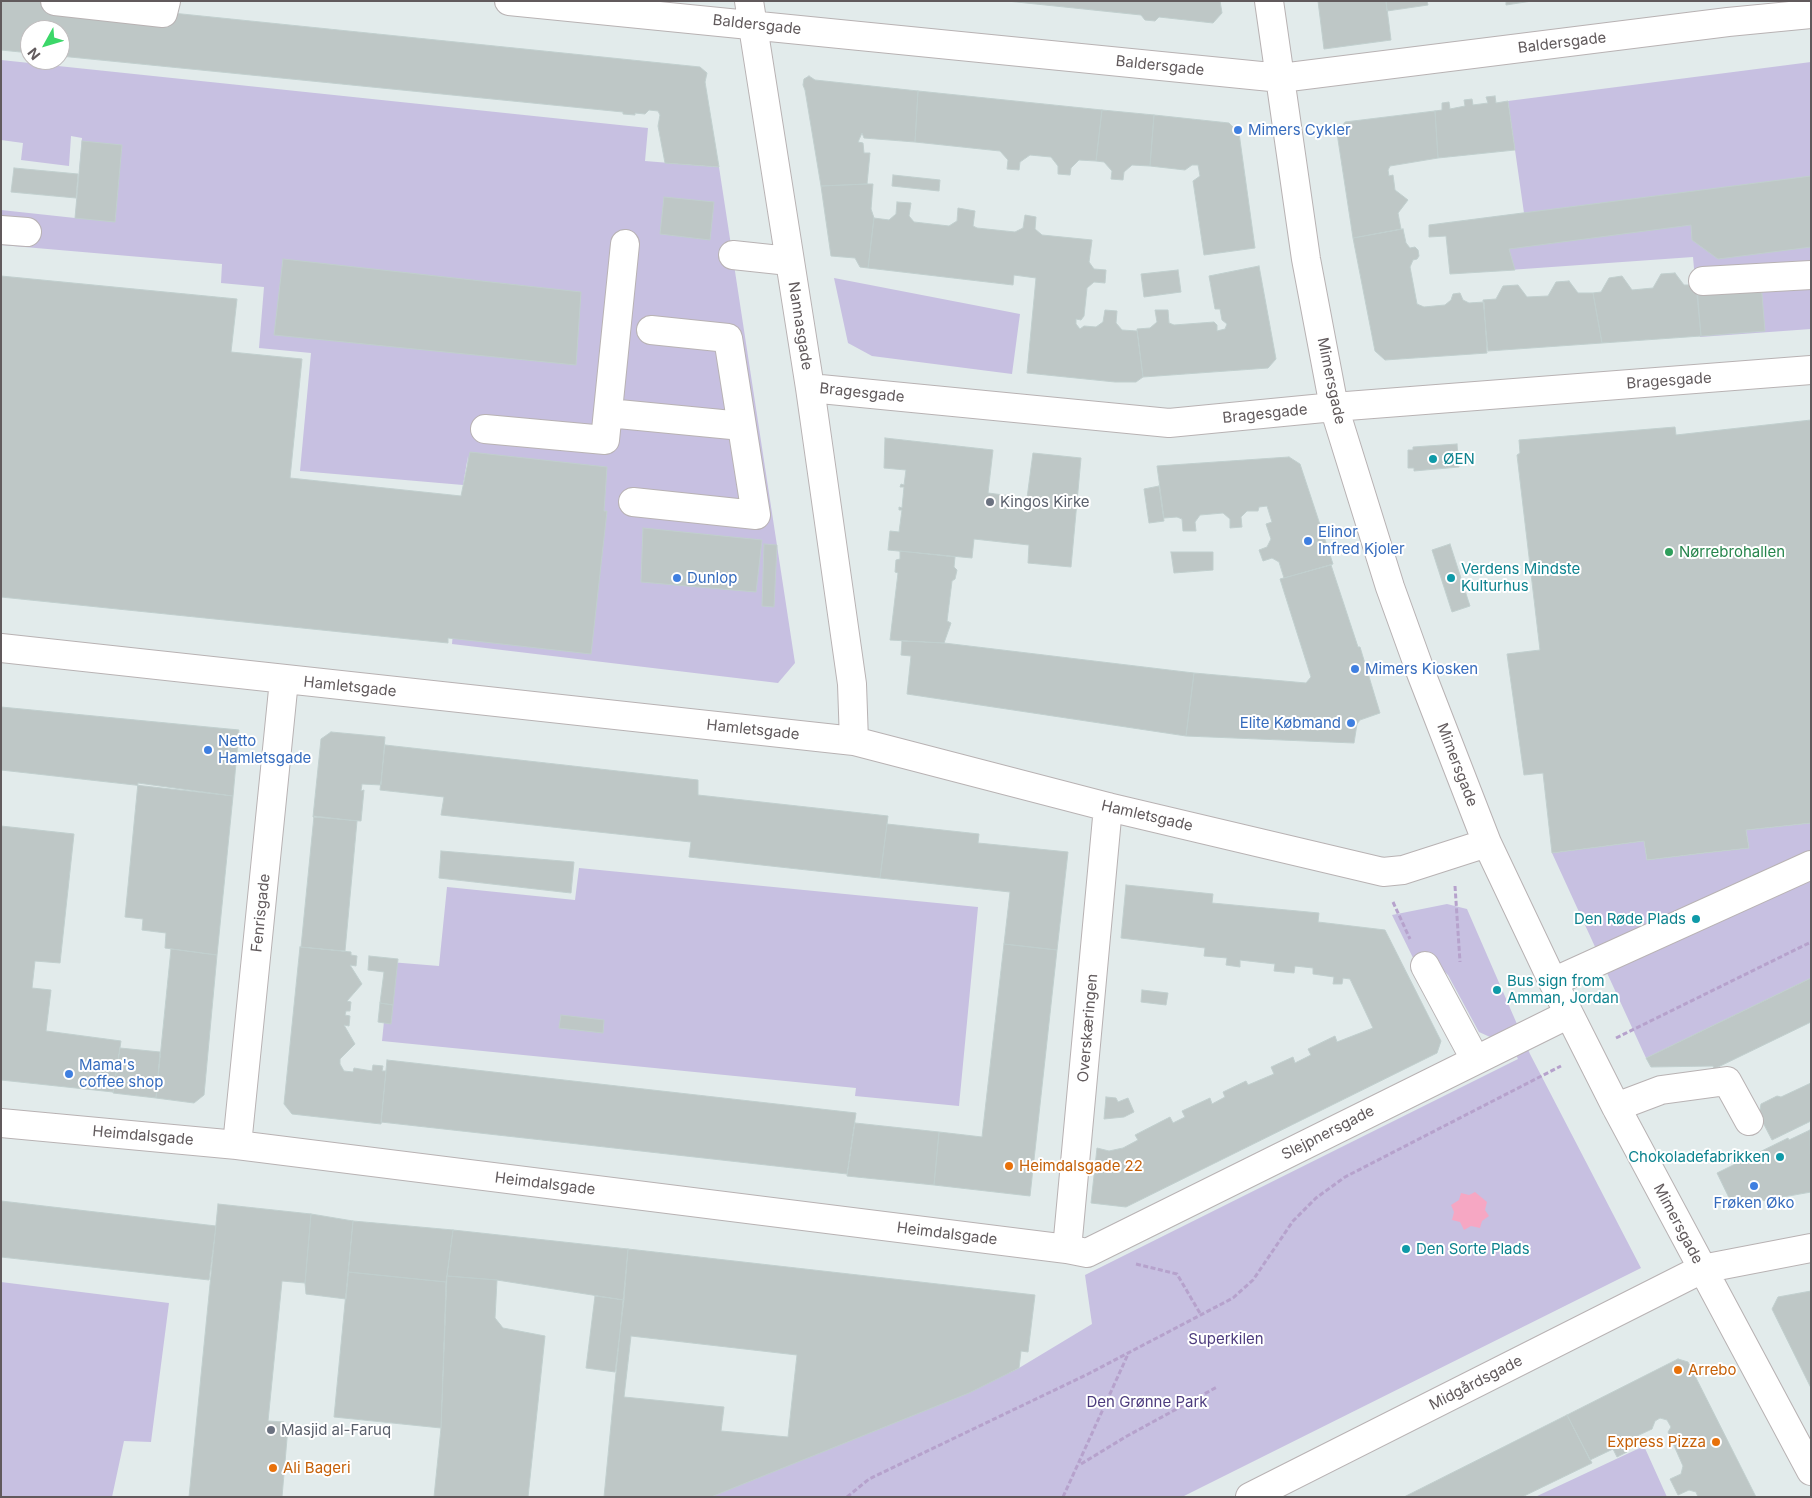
<!DOCTYPE html>
<meta charset="utf-8">
<style>
body{margin:0}
#map{position:relative;width:1812px;height:1498px;overflow:hidden;background:#e2ebeb;font-family:Inter,sans-serif}
canvas{display:block}
.frame{position:absolute;inset:0;border:2px solid #615a5c;pointer-events:none}
.north{position:absolute;left:20px;top:20px;width:50px;height:50px;box-sizing:border-box;background:#fff;border:1px solid #c0bdbe;border-radius:50%;rotate:231deg;font-size:14px;font-weight:700;line-height:20px;text-align:center;color:#615a5c}
.north::after{content:'';display:block;margin:auto;width:18px;height:22px;background:#3cd769;clip-path:polygon(50% 0,100% 100%,50% 72%,0 100%)}
</style>
<div id="map">
<canvas width="1812" height="1498"></canvas>
<div class="frame"></div>
<div class="north">N</div>
</div>
<script>
const g = document.querySelector('canvas').getContext('2d');
g.lineJoin = 'round';
function fill(path, color) {
  g.fillStyle = color;
  g.fill(path, 'evenodd');
}
function toPath(rows) {
  const path = new Path2D();
  for (const r of rows) {
    path.moveTo(r[0], r[1]);
    for (let i = 2; i < r.length; i += 2) path.lineTo(r[i], r[i + 1]);
  }
  return path;
}
function stroke(path, color, width, dash) {
  g.strokeStyle = color;
  g.lineWidth = width;
  g.lineCap = dash ? 'butt' : 'round';
  g.setLineDash(dash || []);
  g.stroke(path);
}
function write(font, color, halo, rows, align = 'center') {
  g.font = font + ' Inter,sans-serif';
  g.lineWidth = 4;
  g.setLineDash([]);
  g.textBaseline = 'middle';
  g.strokeStyle = halo;
  g.fillStyle = color;
  for (const [text, x, y, turn = 0] of rows) {
    g.save();
    g.translate(x, y);
    g.rotate((+turn || 0) * Math.PI / 180);
    g.textAlign = isNaN(turn) ? turn : align;
    if (halo) g.strokeText(text, 0, 0);
    g.fillText(text, 0, 0);
    g.restore();
  }
}
const green = toPath([
 [1,60,648,128,645,161,719,167,795,663,778,683,452,644,468,456,463,485,300,471,311,353,259,348,264,287,221,283,222,264,1,245,1,210,75,218,82,138,71,136,69,166,21,160,23,143,1,140],
 [1811,62,1811,329,1700,337,1693,257,1481,272,1477,219,1524,213,1508,101],
 [834,278,1020,314,1012,374,872,356,848,343],
 [1811,823,1811,978,1646,1058,1552,853,1644,841,1647,860,1704,853,1749,848,1746,830],
 [579,868,978,907,959,1106,855,1096,856,1088,382,1041,390,962,439,966,447,887,575,900],
 [1447,904,1467,909,1530,1054,1641,1268,1182,1497,709,1497,1019,1368,1092,1324,1085,1275,1518,1059,1506,1035,1490,1037,1479,1032,1448,975,1439,966,1417,966,1392,915],
 [1,1282,169,1303,151,1442,124,1441,112,1497,1,1497],
 [1644,1446,1667,1497,1535,1497]
]);
const water = toPath([
 [1475,1192,1487,1202,1485,1210,1489,1216,1482,1221,1480,1228,1471,1226,1464,1230,1460,1222,1452,1220,1454,1212,1451,1205,1459,1200,1461,1193,1469,1195]
]);
const building = toPath([
 [1,1,55,1,700,67,707,73,705,82,719,167,665,163,658,126,660,115,658,111,649,110,645,114,635,113,635,115,623,114,623,112,60,56,60,30,30,30,30,53,1,50,1,1],
 [1007,1,1220,1,1222,13,1213,23,1159,17,1155,21,1145,20,1141,15,1007,1],
 [1318,1,1386,1,1391,40,1324,49,1318,1],
 [1386,1,1427,1,1428,5,1387,11,1386,1],
 [1506,1,1532,1,1506,5,1506,1],
 [809,76,815,80,918,91,915,142,864,138,862,133,858,142,863,143,864,153,870,153,867,184,821,186,805,90,803,85,804,79,809,76],
 [918,91,1102,110,1096,161,1079,160,1071,168,1070,175,1058,174,1058,166,1051,157,1030,155,1020,162,1019,170,1007,169,1008,160,1000,151,915,142,918,91],
 [1495,96,1496,103,1508,101,1515,150,1438,158,1435,111,1442,110,1442,103,1449,102,1450,109,1465,106,1464,100,1472,99,1473,105,1488,103,1486,97,1495,96],
 [1102,110,1154,115,1150,166,1132,165,1124,172,1123,180,1111,179,1112,171,1104,162,1096,161,1102,110],
 [1435,111,1438,158,1390,166,1388,170,1389,176,1393,175,1395,190,1408,200,1398,213,1401,229,1353,238,1337,133,1345,122,1435,111],
 [1154,115,1229,123,1239,133,1255,248,1204,255,1193,181,1200,176,1198,165,1192,165,1185,170,1150,166,1154,115],
 [82,141,122,145,115,222,75,218,82,141],
 [14,168,78,174,76,198,11,192,14,168],
 [893,175,940,180,939,191,892,186,893,175],
 [1811,176,1811,247,1718,259,1692,240,1691,225,1509,249,1515,270,1450,274,1446,236,1429,237,1429,225,1811,176],
 [867,184,873,184,871,209,874,218,868,268,860,267,855,258,831,256,821,186,867,184],
 [664,197,714,202,710,240,660,234,664,197],
 [897,202,911,203,909,216,914,222,949,226,957,221,958,208,975,211,973,226,977,228,1015,232,1023,228,1025,215,1036,217,1035,229,1042,235,1092,240,1089,262,1094,269,1106,270,1105,283,1094,282,1087,288,1084,316,1081,320,1076,319,1076,324,1080,329,1084,326,1096,327,1103,322,1105,310,1117,311,1116,323,1122,330,1137,331,1143,377,1136,382,1115,382,1027,373,1036,278,1014,275,1013,285,868,268,874,218,889,220,896,214,897,202],
 [1403,229,1406,243,1410,248,1415,247,1418,250,1419,256,1417,259,1413,260,1410,267,1417,304,1424,307,1445,305,1451,300,1453,294,1460,293,1463,300,1469,303,1484,302,1487,353,1385,360,1375,351,1353,238,1403,229],
 [283,259,581,292,576,365,274,335,283,259],
 [1259,266,1276,359,1268,368,1143,377,1137,329,1150,328,1157,322,1155,310,1168,310,1169,323,1174,325,1214,322,1217,325,1217,331,1225,329,1227,324,1222,320,1220,309,1215,309,1209,276,1259,266],
 [1178,270,1181,292,1144,297,1141,274,1178,270],
 [1675,273,1684,285,1696,285,1701,336,1602,343,1593,293,1601,292,1609,278,1622,276,1632,290,1653,288,1661,274,1675,273],
 [1,276,237,299,231,352,302,359,290,478,461,496,470,452,607,467,604,511,607,511,591,654,448,638,448,643,1,597,1,276],
 [1569,281,1578,293,1593,293,1602,343,1488,351,1483,300,1496,299,1503,286,1518,285,1527,297,1548,296,1556,282,1569,281],
 [1761,283,1765,331,1701,336,1697,287,1761,283],
 [1811,420,1811,823,1746,830,1749,848,1704,853,1647,860,1644,841,1552,853,1543,773,1524,775,1507,654,1540,650,1517,455,1520,453,1519,440,1675,427,1676,435,1811,420],
 [885,438,993,450,988,493,1027,498,1033,453,1081,458,1071,567,1028,563,1029,545,974,539,972,558,888,550,890,531,899,532,902,510,899,510,899,507,902,508,904,487,900,487,901,484,904,485,906,470,884,468,885,438],
 [1457,444,1459,467,1414,471,1414,468,1408,468,1408,450,1413,450,1413,447,1457,444],
 [1289,457,1300,464,1333,564,1284,578,1279,562,1272,558,1263,561,1259,550,1267,547,1271,539,1266,524,1272,522,1267,506,1259,507,1258,511,1247,511,1241,517,1242,527,1230,528,1230,519,1223,513,1200,515,1195,522,1196,531,1183,531,1182,519,1177,517,1164,518,1157,466,1289,457],
 [1159,486,1164,521,1149,523,1144,489,1159,486],
 [643,528,762,540,756,592,641,582,643,528],
 [764,544,777,545,774,607,762,606,764,544],
 [1450,544,1470,606,1452,612,1432,550,1450,544],
 [900,551,955,557,954,567,957,570,955,579,952,581,947,621,951,623,944,643,890,640,898,573,895,572,896,560,900,559,900,551],
 [1171,552,1213,552,1213,570,1174,573,1171,552],
 [1331,565,1358,647,1360,647,1380,713,1360,720,1357,724,1354,743,1186,736,1194,673,1306,683,1311,677,1280,579,1331,565],
 [902,641,944,643,1194,673,1186,736,907,694,911,656,901,655,902,641],
 [1,707,239,730,233,796,1,770,1,707],
 [331,732,385,737,381,785,362,784,361,791,364,790,361,821,313,817,321,739,331,732],
 [385,745,698,780,698,795,888,816,880,878,689,857,691,842,441,815,444,797,380,790,385,745],
 [138,783,233,796,217,955,165,948,166,933,142,930,143,919,125,917,138,783],
 [314,816,357,821,345,951,301,947,314,816],
 [887,824,979,834,978,843,1068,852,1057,950,1004,944,1010,892,880,878,887,824],
 [1,826,74,834,60,963,35,961,32,988,51,990,46,1031,121,1041,113,1092,1,1080,1,826],
 [441,851,574,862,571,893,439,878,441,851],
 [1126,885,1213,894,1212,903,1319,913,1318,922,1385,930,1441,1041,1437,1053,1126,1207,1091,1203,1097,1148,1109,1151,1123,1148,1138,1140,1135,1135,1170,1117,1173,1123,1185,1117,1182,1111,1210,1098,1212,1104,1225,1097,1223,1092,1246,1081,1248,1085,1274,1074,1271,1067,1293,1057,1295,1063,1311,1055,1308,1049,1335,1036,1337,1042,1373,1028,1350,979,1343,978,1342,984,1333,984,1334,977,1313,974,1313,968,1295,966,1294,973,1274,971,1275,964,1240,960,1240,967,1226,965,1227,958,1204,956,1205,948,1121,938,1126,885],
 [1004,944,1057,950,1030,1196,934,1185,939,1132,982,1137,1004,944],
 [300,947,351,952,351,955,357,956,356,966,350,965,362,984,347,1001,351,1002,350,1011,346,1011,345,1015,350,1016,349,1026,344,1025,355,1044,340,1059,340,1064,344,1071,353,1072,354,1068,372,1071,373,1065,383,1066,382,1071,386,1071,381,1124,292,1114,284,1104,300,947],
 [171,949,217,955,204,1095,194,1103,156,1098,171,949],
 [369,956,398,959,393,1005,380,1003,384,972,368,970,369,956],
 [1811,978,1811,1022,1714,1069,1713,1066,1651,1067,1646,1058,1811,978],
 [1142,990,1168,993,1166,1005,1141,1002,1142,990],
 [380,1003,393,1005,391,1024,378,1022,380,1003],
 [561,1015,604,1020,603,1033,559,1028,561,1015],
 [120,1048,160,1052,156,1098,113,1093,120,1048],
 [387,1060,856,1113,847,1174,381,1122,387,1060],
 [1811,1083,1811,1121,1772,1140,1759,1115,1761,1104,1777,1096,1781,1097,1811,1083],
 [1106,1097,1116,1098,1118,1102,1128,1098,1134,1112,1124,1117,1104,1119,1106,1097],
 [855,1123,939,1132,934,1185,847,1176,855,1123],
 [1810,1130,1811,1192,1733,1206,1717,1173,1788,1138,1789,1140,1810,1130],
 [1,1201,216,1226,209,1280,1,1257,1,1201],
 [218,1204,311,1214,305,1283,282,1281,268,1421,284,1422,288,1427,282,1497,189,1497,218,1204],
 [311,1214,353,1221,346,1299,306,1294,305,1283,311,1214],
 [353,1221,453,1230,446,1282,348,1272,353,1221],
 [453,1230,628,1249,624,1300,497,1280,447,1276,453,1230],
 [628,1249,1035,1295,1028,1352,1021,1351,1019,1368,969,1393,711,1497,604,1497,628,1249],
 [631,1336,797,1355,788,1437,721,1431,724,1407,624,1397,631,1336],
 [348,1272,446,1282,441,1428,334,1417,348,1272],
 [447,1276,497,1280,495,1318,503,1328,545,1336,528,1497,434,1497,441,1428,447,1276],
 [1811,1291,1811,1388,1772,1309,1778,1297,1811,1291],
 [595,1296,624,1300,615,1372,586,1368,595,1296],
 [1678,1359,1688,1362,1756,1497,1698,1497,1696,1492,1689,1490,1678,1495,1670,1479,1681,1474,1683,1466,1668,1432,1671,1427,1667,1420,1660,1418,1655,1421,1652,1429,1622,1443,1627,1452,1617,1457,1613,1449,1590,1460,1567,1415,1678,1359],
 [1567,1415,1592,1463,1522,1497,1404,1497,1567,1415]
]);
const path = toPath([
 [1455,886,1460,962],
 [1393,902,1410,939],
 [1616,1038,1811,942],
 [1136,1264,1177,1274,1201,1315],
 [1081,1464,1127,1436,1217,1387],
 [847,1497,869,1479,1088,1374,1233,1298,1253,1280,1293,1221,1316,1198,1345,1177,1561,1066],
 [1063,1497,1129,1352]
]);
const minor = toPath([
 [55,1,163,13,166,1],
 [509,1,1281,78,1728,22,1811,14],
 [749,1,810,388,852,684,854,741],
 [1269,1,1306,259,1334,407,1390,587,1421,673,1487,843,1553,982,1616,1107,1811,1471],
 [1,230,27,232],
 [733,255,789,261],
 [1703,281,1811,275],
 [810,388,1169,423,1334,407,1811,370],
 [608,413,742,426],
 [485,429,605,440,625,244],
 [633,502,756,515,728,338,651,330],
 [1,648,854,741,1108,807,1383,872,1403,870,1487,843],
 [1425,966,1475,1059],
 [1553,982,1811,865],
 [1616,1107,1661,1090,1727,1081,1749,1121],
 [1,1123,237,1145,1067,1249,1087,1253,1569,1014],
 [237,1145,284,680],
 [1067,1249,1108,807],
 [1250,1497,1702,1269,1811,1248]
]);
const markers = [
 [1238,130,5,"#3f7fe0"],
 [1433,459,5,"#0f9aa8"],
 [990,502,5,"#6b7280"],
 [1308,541,5,"#3f7fe0"],
 [1669,552,5,"#2e9e5b"],
 [677,578,5,"#3f7fe0"],
 [1451,578,5,"#0f9aa8"],
 [1355,669,5,"#3f7fe0"],
 [1351,723,5,"#3f7fe0"],
 [208,750,5,"#3f7fe0"],
 [1696,919,5,"#0f9aa8"],
 [1497,990,5,"#0f9aa8"],
 [69,1074,5,"#3f7fe0"],
 [1780,1157,5,"#0f9aa8"],
 [1009,1166,5,"#e8710a"],
 [1754,1186,5,"#3f7fe0"],
 [1406,1249,5,"#0f9aa8"],
 [1678,1370,5,"#e8710a"],
 [271,1430,5,"#6b7280"],
 [1716,1442,5,"#e8710a"],
 [273,1468,5,"#e8710a"]
];
const streetNames = [
 ["Baldersgade",757,25,6],
 ["Baldersgade",1562,43,-7],
 ["Baldersgade",1160,66,6],
 ["Nannasgade",800,326,81],
 ["Mimersgade",1331,381,78],
 ["Bragesgade",1669,381,-4],
 ["Bragesgade",862,393,6],
 ["Bragesgade",1265,414,-6],
 ["Hamletsgade",350,687,6],
 ["Hamletsgade",753,730,6],
 ["Mimersgade",1457,765,69],
 ["Hamletsgade",1147,816,13],
 ["Fenrisgade",261,913,-84],
 ["Overskæringen",1088,1028,-85],
 ["Slejpnersgade",1328,1133,-27],
 ["Heimdalsgade",143,1136,5],
 ["Heimdalsgade",545,1184,7],
 ["Mimersgade",1678,1224,62],
 ["Heimdalsgade",947,1234,7],
 ["Midgårdsgade",1476,1383,-27]
];
const shopNames = [
 ["Mimers Cykler",1248,130],
 ["Elinor",1318,532],
 ["Infred Kjoler",1318,549],
 ["Dunlop",687,578],
 ["Mimers Kiosken",1365,669],
 ["Elite Købmand",1341,723,"right"],
 ["Netto",218,741],
 ["Hamletsgade",218,758],
 ["Mama's",79,1065],
 ["coffee shop",79,1082],
 ["Frøken Øko",1754,1203,"center"]
];
const cultureNames = [
 ["ØEN",1443,459],
 ["Verdens Mindste",1461,569],
 ["Kulturhus",1461,586],
 ["Den Røde Plads",1686,919,"right"],
 ["Bus sign from",1507,981],
 ["Amman, Jordan",1507,998],
 ["Chokoladefabrikken",1770,1157,"right"],
 ["Den Sorte Plads",1416,1249]
];
const worshipNames = [
 ["Kingos Kirke",1000,502],
 ["Masjid al-Faruq",281,1430]
];
const leisureNames = [
 ["Nørrebrohallen",1679,552]
];
const foodNames = [
 ["Heimdalsgade 22",1019,1166],
 ["Arrebo",1688,1370],
 ["Express Pizza",1706,1442,"right"],
 ["Ali Bageri",283,1468]
];
const parkNames = [
 ["Superkilen",1226,1339],
 ["Den Grønne Park",1147,1402]
];
fill(green, '#c7c0e1');
fill(water, '#f6a7c3');
fill(building, '#bec7c6');
stroke(building, '#c1cfce', 1);
stroke(minor, '#b8b2b3', 30);
stroke(path, '#b6a2cc', 3, [5, 2.5]);
stroke(minor, '#fff', 28);
for (const [x, y, r, color] of markers) {
  const dot = new Path2D();
  dot.arc(x, y, r, 0, 2 * Math.PI);
  g.fillStyle = color;
  g.fill(dot);
  stroke(dot, '#fff', 2);
}
write('15px', '#615a5c', '#fff', streetNames);
write('15px', '#366cbe', '#fff', shopNames, 'left');
write('15px', '#0d838f', '#fff', cultureNames, 'left');
write('15px', '#5b616d', '#fff', worshipNames, 'left');
write('15px', '#27864d', '#fff', leisureNames, 'left');
write('15px', '#c56008', '#fff', foodNames, 'left');
write('15px', '#4d3c7e', '#fff', parkNames);
</script>
